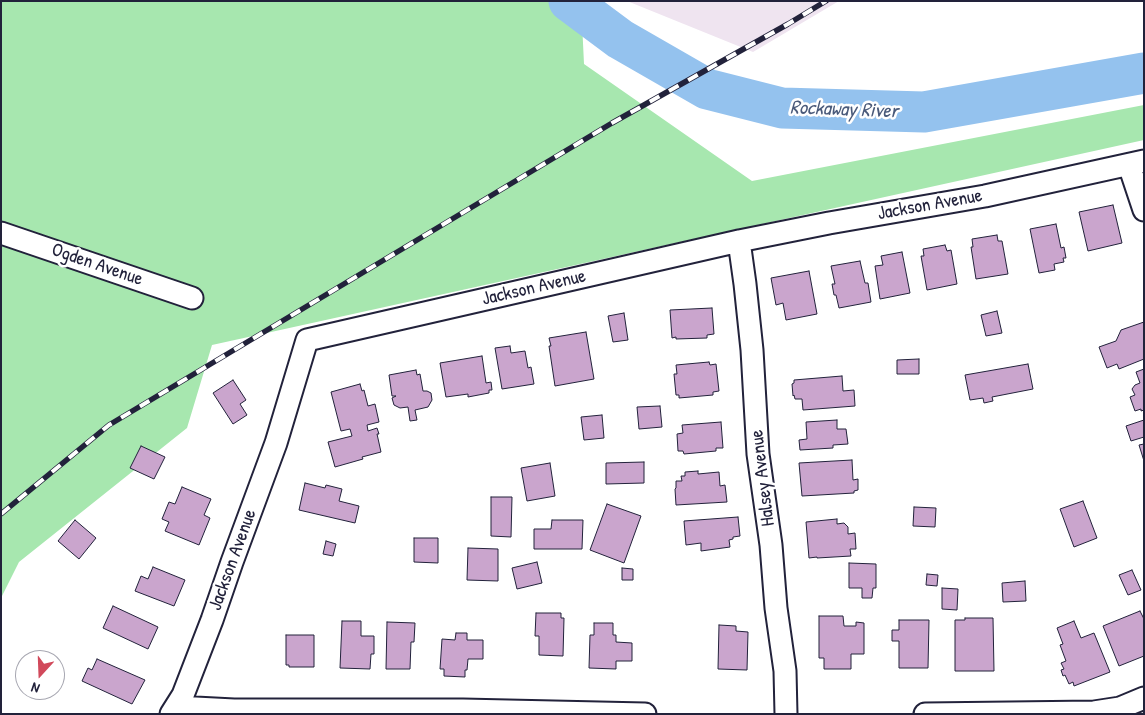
<!DOCTYPE html>
<style>
body{margin:0}
#map{position:relative;width:1145px;height:715px;overflow:hidden;background:#fff;font-family:"Patrick Hand",sans-serif}
canvas{display:block}
.frame{position:absolute;inset:0;border:2px solid #22223b;pointer-events:none}
.north{position:absolute;left:15px;top:650px;width:50px;height:50px;box-sizing:border-box;background:#fff;border:1px solid #a7a7b1;border-radius:50%;rotate:200deg;font-size:14px;font-weight:700;line-height:20px;text-align:center;color:#22223b}
.north::after{content:'';display:block;margin:auto;width:18px;height:22px;background:#d1495b;clip-path:polygon(50% 0,100% 100%,50% 72%,0 100%)}
</style>
<div id="map">
<canvas width="1145" height="715"></canvas>
<div class="frame"></div>
<div class="north">N</div>
</div>
<script>
const g = document.querySelector('canvas').getContext('2d');
g.lineJoin = 'round';
function fill(path, color) {
  g.fillStyle = color;
  g.fill(path, 'evenodd');
}
function toPath(rows) {
  const path = new Path2D();
  for (const r of rows) {
    path.moveTo(r[0], r[1]);
    for (let i = 2; i < r.length; i += 2) path.lineTo(r[i], r[i + 1]);
  }
  return path;
}
function stroke(path, color, width, dash) {
  g.strokeStyle = color;
  g.lineWidth = width;
  g.lineCap = dash ? 'butt' : 'round';
  g.setLineDash(dash || []);
  g.stroke(path);
}
function write(font, color, halo, rows, align = 'center') {
  g.font = font + ' "Patrick Hand",sans-serif';
  g.lineWidth = 5;
  g.setLineDash([]);
  g.textBaseline = 'middle';
  g.strokeStyle = halo;
  g.fillStyle = color;
  for (const [text, x, y, turn = 0] of rows) {
    g.save();
    g.translate(x, y);
    g.rotate((+turn || 0) * Math.PI / 180);
    g.textAlign = isNaN(turn) ? turn : align;
    if (halo) g.strokeText(text, 0, 0);
    g.fillText(text, 0, 0);
    g.restore();
  }
}
const built = toPath([
 [627,1,839,1,753,52]
]);
const green = toPath([
 [1,1,581,1,584,64,752,181,1144,105,1144,140,212,345,187,428,19,562,1,598]
]);
const river = toPath([
 [569,1,620,39,707,89,782,108,924,112,1144,73]
]);
const building = toPath([
 [1113,205,1122,243,1088,251,1079,212,1113,205],
 [1056,224,1061,248,1064,247,1066,258,1063,258,1064,262,1054,264,1055,270,1039,273,1030,229,1056,224],
 [997,235,998,241,1002,241,1008,274,976,279,971,247,973,247,972,239,997,235],
 [945,245,947,251,951,250,957,284,927,290,921,256,924,256,923,249,945,245],
 [902,252,910,293,880,299,875,266,883,265,881,256,902,252],
 [860,261,865,283,868,283,871,302,839,308,836,295,834,295,832,284,835,284,831,266,860,261],
 [809,271,817,314,786,320,783,303,776,305,771,278,809,271],
 [712,308,714,334,707,335,707,338,676,339,676,337,672,338,670,310,712,308],
 [997,311,1002,333,986,336,981,315,997,311],
 [624,313,628,340,613,342,608,316,624,313],
 [1144,322,1144,359,1119,369,1117,364,1107,368,1099,347,1116,341,1121,330,1144,322],
 [586,332,594,379,555,386,549,346,551,346,549,338,586,332],
 [510,346,511,353,525,351,528,368,531,367,534,384,502,389,495,348,510,346],
 [482,356,486,383,491,382,492,390,489,390,489,393,468,397,468,394,446,397,440,363,482,356],
 [919,359,919,374,897,374,897,360,919,359],
 [709,362,710,365,716,364,719,391,713,392,713,395,679,398,679,395,676,395,674,374,677,374,676,365,709,362],
 [1028,364,1033,389,992,397,993,401,984,403,983,398,970,400,965,375,1028,364],
 [1144,369,1144,410,1141,411,1141,409,1135,411,1130,397,1135,395,1132,389,1135,385,1140,383,1136,372,1144,369],
 [416,370,417,375,420,374,423,391,427,391,431,393,432,400,428,407,415,410,417,420,410,421,408,407,400,408,394,405,392,398,396,396,392,396,389,375,416,370],
 [842,376,843,391,854,390,855,406,803,410,802,399,795,399,794,395,793,396,792,384,794,383,794,380,842,376],
 [233,380,246,400,240,404,247,415,233,424,213,393,233,380],
 [360,384,362,391,364,390,368,406,375,404,379,422,367,425,368,431,377,428,379,434,377,434,381,452,362,457,363,459,335,467,328,442,352,436,350,429,341,431,331,392,360,384],
 [660,406,662,427,639,429,637,407,660,406],
 [602,415,604,438,584,440,581,417,602,415],
 [837,420,837,429,846,429,848,444,833,445,833,448,800,450,799,440,807,439,806,422,837,420],
 [1144,420,1144,437,1131,441,1126,426,1144,420],
 [721,422,723,448,716,448,716,451,684,454,683,451,678,451,677,434,683,433,682,425,721,422],
 [1144,444,1144,461,1139,445,1144,444],
 [141,446,165,457,154,479,130,468,141,446],
 [852,460,853,480,858,479,858,490,854,491,854,493,802,496,799,463,852,460],
 [644,462,644,483,606,484,606,463,644,462],
 [550,463,555,496,527,501,521,468,550,463],
 [698,471,698,474,719,472,720,486,725,485,727,502,676,505,675,489,676,488,676,481,682,481,681,476,685,476,685,472,698,471],
 [305,483,325,488,326,485,342,489,339,501,359,506,355,523,299,510,305,483],
 [182,487,211,499,204,515,210,518,199,545,165,531,169,522,162,519,169,502,175,504,182,487],
 [491,497,512,497,511,537,491,536,491,497],
 [1083,501,1097,538,1074,547,1060,509,1083,501],
 [607,504,641,516,624,563,590,550,607,504],
 [914,507,936,508,935,527,913,526,914,507],
 [738,517,740,536,733,537,733,539,729,540,730,547,701,551,701,543,686,545,684,521,738,517],
 [837,519,837,524,844,523,848,527,848,534,855,533,856,549,850,549,851,556,817,558,817,557,809,558,806,522,837,519],
 [75,520,96,538,79,559,58,541,75,520],
 [552,520,583,520,582,549,534,549,534,529,551,529,552,520],
 [414,538,438,538,438,563,414,562,414,538],
 [326,541,336,544,333,556,323,554,326,541],
 [468,548,498,549,498,581,467,580,468,548],
 [537,562,542,583,517,589,512,568,537,562],
 [849,563,876,564,876,588,873,588,872,598,862,598,862,588,849,588,849,563],
 [153,567,185,580,174,606,135,591,141,576,148,579,153,567],
 [622,568,633,569,633,580,622,580,622,568],
 [1132,570,1141,590,1128,595,1119,575,1132,570],
 [927,574,938,575,937,586,926,585,927,574],
 [1025,581,1026,601,1003,602,1002,583,1025,581],
 [942,588,958,589,957,610,942,609,942,588],
 [113,606,158,627,148,649,103,628,113,606],
 [1140,611,1144,619,1144,656,1119,666,1103,626,1140,611],
 [536,613,561,613,561,618,564,618,563,656,539,655,539,636,535,636,536,613],
 [819,616,843,616,844,626,856,626,856,622,864,623,864,654,851,654,851,669,824,669,824,658,819,658,819,616],
 [965,618,993,618,994,671,955,671,955,620,965,620,965,618],
 [899,620,929,620,928,668,899,668,899,641,892,641,892,630,899,630,899,620],
 [342,621,361,621,361,636,374,636,374,654,371,654,370,669,340,668,342,621],
 [1074,621,1081,638,1094,633,1110,672,1074,686,1073,682,1069,684,1065,675,1063,676,1061,670,1064,669,1061,663,1066,661,1060,645,1063,644,1057,628,1074,621],
 [387,622,415,623,414,642,411,642,410,669,386,669,387,622],
 [594,623,613,623,613,635,616,635,616,642,632,643,632,661,616,661,616,669,589,668,590,635,594,635,594,623],
 [719,625,736,626,736,631,748,632,747,670,718,669,719,625],
 [456,633,467,633,467,640,483,640,483,659,468,659,467,670,465,670,465,677,444,676,444,669,440,669,442,639,455,640,456,633],
 [286,635,314,635,314,667,289,667,289,665,286,665,286,635],
 [97,659,145,680,132,704,82,681,88,668,92,670,97,659]
]);
const street = toPath([
 [1129,165,1144,210],
 [1,233,192,298],
 [739,241,745,284,752,350,758,454,771,545,776,608,785,671,786,714],
 [176,707,234,710,463,710,645,714],
 [171,714,183,695,212,620,232,562,276,443,307,340,739,241,829,223,985,196,1144,161],
 [925,714,1094,712,1120,708,1144,698]
]);
const rail = toPath([
 [1,514,109,425,612,123,788,24,826,1]
]);
const streetNames = [
 ["Jackson Avenue",930,205,-10],
 ["Ogden Avenue",97,265,19],
 ["Jackson Avenue",534,288,-13],
 ["Halsey Avenue",763,478,-97],
 ["Jackson Avenue",233,560,-70]
];
const waterNames = [
 ["Rockaway River",844,110,2]
];
fill(built, '#efe4f0');
fill(green, '#a7e7af');
stroke(river, '#94c2ee', 41);
fill(building, '#caa5cd');
stroke(building, '#22223b', 1);
stroke(street, '#22223b', 25);
stroke(street, '#fff', 21);
stroke(rail, '#22223b', 5.5);
stroke(rail, '#fff', 4, [11]);
write('19px', '#22223b', '#fff', streetNames);
write('italic 20px', '#4a5a7a', '#fff', waterNames);
</script>
